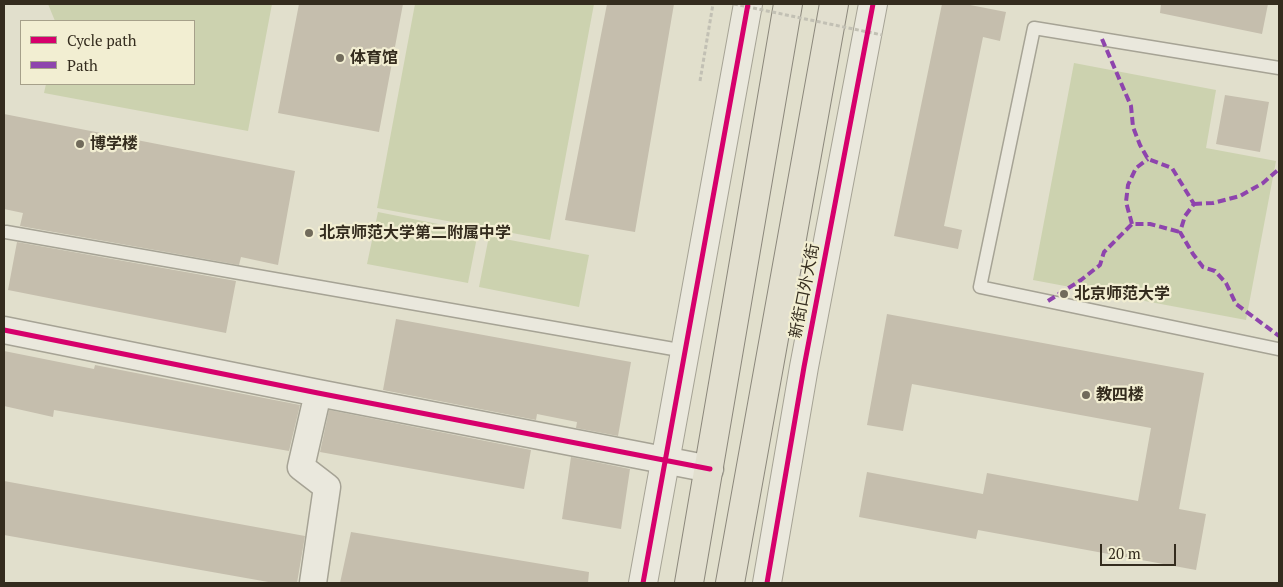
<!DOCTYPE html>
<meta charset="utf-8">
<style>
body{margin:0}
#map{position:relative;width:1283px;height:587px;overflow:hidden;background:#e1dfcc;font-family:"PT Serif",serif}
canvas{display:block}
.frame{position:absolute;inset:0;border:5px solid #342c1e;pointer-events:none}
.legend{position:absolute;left:20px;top:20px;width:175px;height:65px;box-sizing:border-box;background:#f2eed2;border:1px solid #a6a08a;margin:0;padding:6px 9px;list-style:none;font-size:15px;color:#342c1e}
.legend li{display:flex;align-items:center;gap:10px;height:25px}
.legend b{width:25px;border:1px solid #a6a08a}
.scale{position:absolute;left:1100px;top:544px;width:76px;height:22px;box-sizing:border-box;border:2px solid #342c1e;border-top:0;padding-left:6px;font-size:15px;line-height:18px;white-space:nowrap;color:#342c1e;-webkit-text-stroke:4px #f2eed2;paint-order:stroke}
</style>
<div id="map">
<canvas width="1283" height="587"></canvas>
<div class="frame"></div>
<ul class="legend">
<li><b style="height:6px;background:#d6006c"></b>Cycle path</li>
<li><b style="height:6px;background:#8e44ad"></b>Path</li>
</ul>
<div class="scale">20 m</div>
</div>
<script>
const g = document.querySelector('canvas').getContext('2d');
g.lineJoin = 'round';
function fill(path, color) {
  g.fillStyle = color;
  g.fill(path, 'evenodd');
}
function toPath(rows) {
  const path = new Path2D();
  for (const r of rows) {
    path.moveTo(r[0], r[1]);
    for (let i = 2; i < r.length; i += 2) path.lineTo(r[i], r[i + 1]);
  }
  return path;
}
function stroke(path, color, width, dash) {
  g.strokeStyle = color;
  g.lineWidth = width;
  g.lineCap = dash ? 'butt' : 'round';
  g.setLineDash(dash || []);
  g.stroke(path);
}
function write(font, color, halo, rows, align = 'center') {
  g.font = font + ' "PT Serif","Noto Sans SC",serif';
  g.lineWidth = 4.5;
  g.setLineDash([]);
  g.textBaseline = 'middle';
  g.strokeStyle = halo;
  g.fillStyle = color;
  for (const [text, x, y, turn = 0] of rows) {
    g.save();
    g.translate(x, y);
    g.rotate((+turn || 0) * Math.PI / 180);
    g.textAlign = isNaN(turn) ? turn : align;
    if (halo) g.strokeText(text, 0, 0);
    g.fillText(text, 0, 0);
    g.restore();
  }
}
const green = toPath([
 [48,4,272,4,248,131,44,93,46,84,194,84,194,21,55,21],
 [415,4,594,4,550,240,377,208],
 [1074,63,1216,90,1206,148,1276,161,1246,320,1033,280],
 [378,212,478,232,468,283,367,264],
 [489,236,589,255,579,307,479,287]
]);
const building = toPath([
 [299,4,403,4,379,132,278,113],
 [607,4,674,4,635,232,565,220],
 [942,4,965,4,1006,12,1000,41,983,37,944,226,962,230,958,249,894,236],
 [1161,4,1268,4,1262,34,1160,13],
 [1225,95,1269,102,1260,152,1216,144],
 [4,114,295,171,278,265,241,257,239,265,20,226,23,213,4,209],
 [17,242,236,281,226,333,8,290],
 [887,314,1204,373,1179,509,1206,514,1196,570,978,530,976,539,859,517,867,472,983,494,987,473,1138,501,1151,428,912,384,903,431,867,425],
 [396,319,631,362,618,436,576,428,577,422,537,414,536,420,383,390],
 [4,351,94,369,95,365,300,405,289,451,54,410,53,417,4,406],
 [329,410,531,450,524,489,320,452],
 [571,457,630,469,621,529,562,519],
 [4,481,305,536,297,583,274,583,4,535],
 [351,532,589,572,588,583,340,583]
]);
const path = toPath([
 [700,81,713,4]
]);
const service = toPath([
 [6,232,685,351],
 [1278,349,980,287,1034,28,1279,68]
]);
const minor = toPath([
 [4,330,318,393,710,469],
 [313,583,327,487,301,467,318,393]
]);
const tertiary = toPath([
 [643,583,748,4],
 [767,583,804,367,873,4]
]);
const primary = toPath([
 [689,583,788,4],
 [730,583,834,4]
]);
const pathBridge = toPath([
 [734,4,882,35]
]);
const quiet = toPath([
 [1102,39,1131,106,1133,127,1140,145,1148,159,1172,168,1194,204,1185,216,1180,232,1193,254,1203,267,1215,271,1226,283,1236,304,1279,336],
 [1194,204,1213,203,1240,196,1263,183,1279,169],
 [1132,224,1126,202,1128,185,1136,168,1148,159],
 [1048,301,1081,280,1100,265,1104,252,1132,224,1150,224,1180,232]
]);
const cycleway = toPath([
 [4,330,318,393,710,469],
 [643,583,748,4],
 [767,583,804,367,873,4]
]);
const markers = [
 [340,58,5,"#716b5b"],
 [80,144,5,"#716b5b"],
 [309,233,5,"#716b5b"],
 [1064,294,5,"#716b5b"],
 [1086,395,5,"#716b5b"]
];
const poiNames = [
 ["体育馆",350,58],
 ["博学楼",90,144],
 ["北京师范大学第二附属中学",319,233],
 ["北京师范大学",1074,294],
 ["教四楼",1096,395]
];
const streetNames = [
 ["新街口外大街",805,291,-79]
];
fill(green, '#ccd2af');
fill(building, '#c5bead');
stroke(service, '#a6a395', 15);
stroke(minor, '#a6a395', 29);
stroke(tertiary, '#a6a395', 30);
stroke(primary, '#8c887c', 30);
stroke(path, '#c2c0b4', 3, [4, 2.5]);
stroke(service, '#eae8dd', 12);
stroke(minor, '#eae8dd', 26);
stroke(tertiary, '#eae8dd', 28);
stroke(primary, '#e2dfcf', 28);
stroke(pathBridge, '#c2c0b4', 3, [4, 2.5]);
stroke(quiet, '#8e44ad', 4, [8, 4]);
stroke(cycleway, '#d6006c', 5);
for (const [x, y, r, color] of markers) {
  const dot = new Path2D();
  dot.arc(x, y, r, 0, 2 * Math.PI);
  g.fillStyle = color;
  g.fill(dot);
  stroke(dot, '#f2eed2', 2);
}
write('bold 16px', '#342c1e', '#f2eed2', poiNames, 'left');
write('16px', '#342c1e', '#f2eed2', streetNames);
</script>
